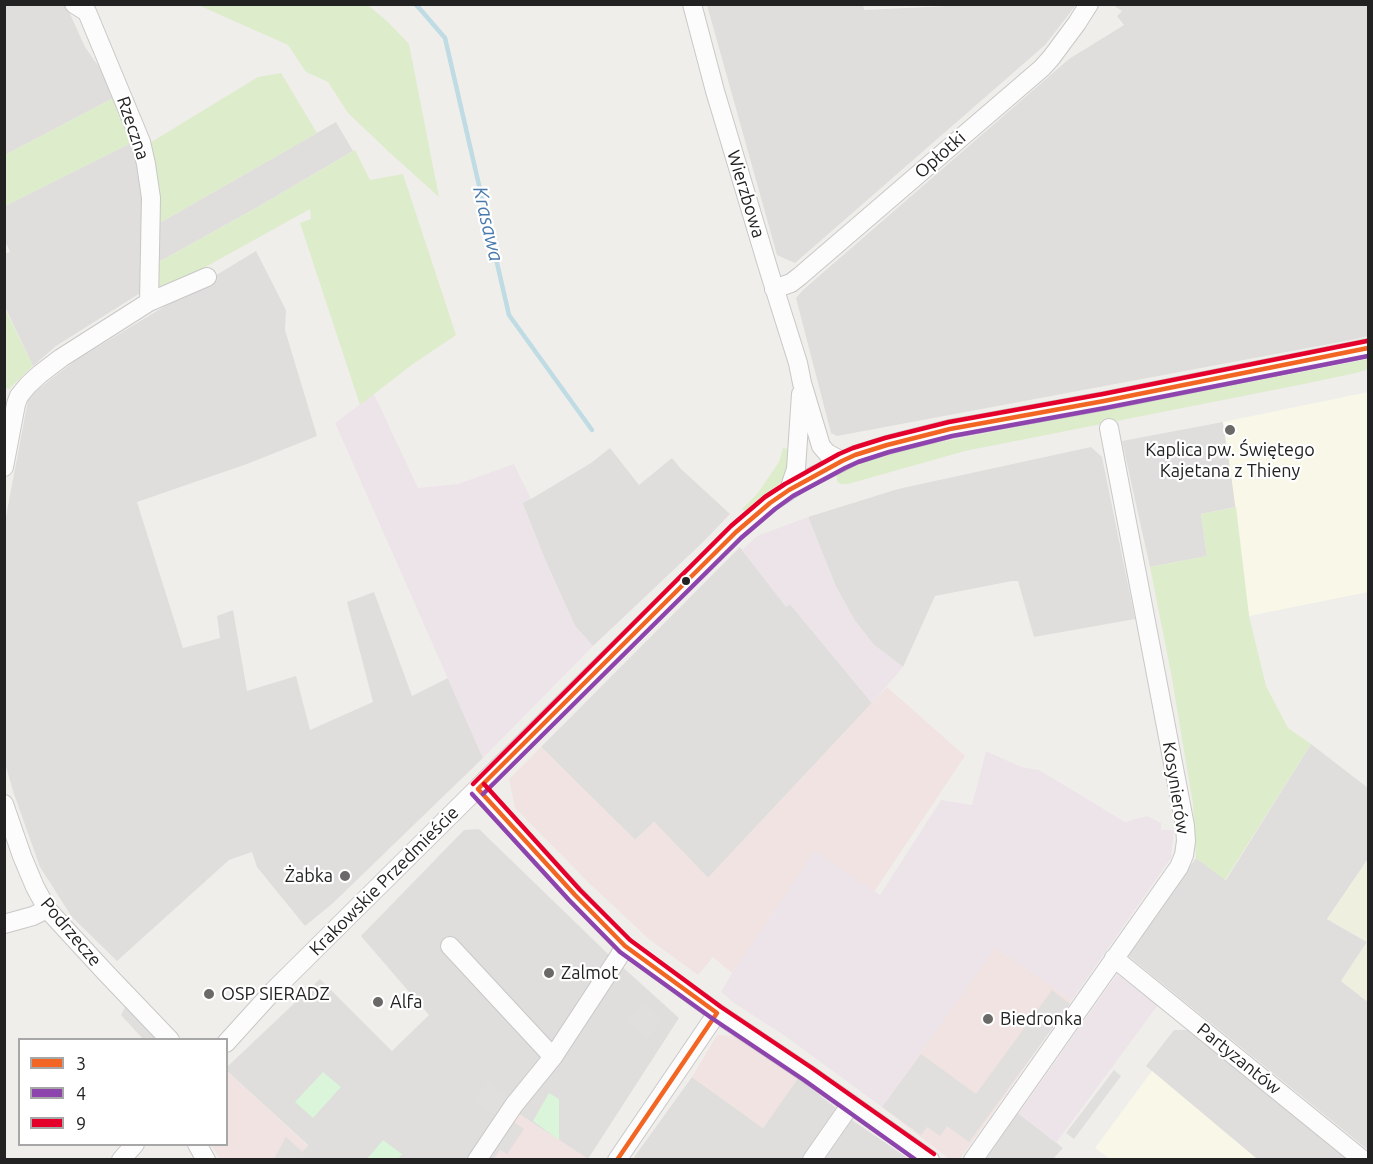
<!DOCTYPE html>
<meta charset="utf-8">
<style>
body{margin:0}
#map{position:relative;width:1373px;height:1164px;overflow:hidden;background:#f0eeeb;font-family:Ubuntu,sans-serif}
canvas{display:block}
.frame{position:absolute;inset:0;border:6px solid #222;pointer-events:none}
.legend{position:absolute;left:18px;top:1038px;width:210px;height:108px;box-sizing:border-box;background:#fff;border:2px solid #a7a7a7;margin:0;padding:8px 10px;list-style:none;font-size:18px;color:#222}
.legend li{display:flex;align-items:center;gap:12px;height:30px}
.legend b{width:30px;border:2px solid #a7a7a7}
</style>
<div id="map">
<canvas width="1373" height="1164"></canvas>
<div class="frame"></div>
<ul class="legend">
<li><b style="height:8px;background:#f26522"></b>3</li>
<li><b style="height:8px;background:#8e44ad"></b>4</li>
<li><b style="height:8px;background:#e4002b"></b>9</li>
</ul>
</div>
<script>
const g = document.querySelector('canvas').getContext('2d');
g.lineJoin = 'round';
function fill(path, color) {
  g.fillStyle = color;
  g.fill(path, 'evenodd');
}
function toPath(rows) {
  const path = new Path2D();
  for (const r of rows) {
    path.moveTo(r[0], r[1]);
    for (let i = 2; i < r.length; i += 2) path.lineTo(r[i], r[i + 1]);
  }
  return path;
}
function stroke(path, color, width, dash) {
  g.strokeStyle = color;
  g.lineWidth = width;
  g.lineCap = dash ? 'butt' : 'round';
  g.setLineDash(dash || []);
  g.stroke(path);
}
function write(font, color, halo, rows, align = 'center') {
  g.font = font + ' Ubuntu,sans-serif';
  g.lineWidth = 4.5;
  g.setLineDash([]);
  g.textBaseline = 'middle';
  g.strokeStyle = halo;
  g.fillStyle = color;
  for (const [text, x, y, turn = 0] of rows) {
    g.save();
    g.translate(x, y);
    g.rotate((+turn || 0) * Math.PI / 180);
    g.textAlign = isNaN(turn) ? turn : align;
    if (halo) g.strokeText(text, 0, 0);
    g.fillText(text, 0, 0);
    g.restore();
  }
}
const residential = toPath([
 [863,4,864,10,991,4,1076,5,1045,45,795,263,777,255,707,5],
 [5,5,66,5,85,47,119,95,5,155],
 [1113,5,1368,5,1368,336,1356,339,837,436,831,433,796,298,803,290,1069,59,1124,25,1117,16,1122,11],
 [336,122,353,151,256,208,157,263,156,225],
 [135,141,142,167,145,290,56,346,33,366,5,307,4,254,10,252,5,241,5,206],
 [256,251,286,310,285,330,317,436,247,464,137,502,183,648,220,638,217,616,233,610,247,691,296,676,310,730,373,702,347,602,374,592,412,696,448,678,483,758,332,904,305,926,257,867,252,852,229,860,117,961,72,917,40,867,14,794,4,760,5,522,28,400,37,390,76,360],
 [1223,422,1236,507,1201,514,1207,556,1150,567,1122,441],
 [1091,447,1102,457,1135,619,1034,637,1018,581,1012,581,935,596,903,667,874,645,855,621,836,587,808,517,898,489],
 [610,448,639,485,672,458,680,468,730,514,702,543,593,646,575,626,546,562,522,502,531,499,591,463],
 [740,547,786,606,790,604,872,703,708,878,654,822,635,840,541,747],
 [1311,744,1368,788,1368,859,1327,919,1367,942,1341,981,1368,1002,1368,1150,1127,955,1196,858,1226,880],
 [479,829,607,953,679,1018,588,1159,519,1114,488,1159,295,1159,308,1145,227,1071,226,1068,320,979,392,1051,429,1015,361,936,464,830],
 [1174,1030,1192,1030,1351,1159,1257,1159,1146,1066],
 [692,1077,763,1128,798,1078,836,1108,801,1159,632,1160],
 [1018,1113,1063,1148,1053,1159,986,1159],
 [852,1120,909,1159,825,1159]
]);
const commercial = toPath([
 [887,687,965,756,874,892,815,851,732,973,713,957,698,975,650,940,590,884,515,808,509,779,541,747,635,840,654,822,708,878],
 [995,948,1072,1000,960,1159,949,1159,882,1107],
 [717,1035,736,1036,798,1078,763,1128,692,1077],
 [227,1071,308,1146,295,1159,221,1160,211,1145,226,1144],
 [519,1114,588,1159,488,1160]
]);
const industrial = toPath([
 [374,394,418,488,458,484,514,464,531,499,522,503,546,562,575,626,593,646,483,758,335,423],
 [808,517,836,587,855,621,874,645,903,667,872,703,790,604,786,607,742,550,757,536],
 [986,751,1021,767,1039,770,1125,822,1147,816,1161,823,1161,830,1174,830,1171,858,1072,1000,995,948,882,1107,785,1036,734,1003,721,992,732,973,815,851,880,895,941,800,972,805],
 [1117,974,1158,1005,1056,1143,1019,1113]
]);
const education = toPath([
 [1368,392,1368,592,1249,616,1231,473,1223,422],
 [1152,1071,1257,1159,1110,1159,1095,1148]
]);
const farmland = toPath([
 [1368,859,1368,1002,1341,981,1367,942,1327,919]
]);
const grass = toPath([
 [198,5,368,5,389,23,409,44,439,197,389,152,348,113,328,82,306,72,288,45],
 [281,73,317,133,156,225,148,144,258,77],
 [119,95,135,141,5,206,5,155],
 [355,150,370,180,403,174,456,335,413,364,360,405,300,223,311,219,310,209,155,295,157,263,256,208],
 [4,307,33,366,9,389,5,388],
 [1368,359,1368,369,1356,373,1304,384,965,451,848,484,840,484,837,481,837,475,862,463,890,453,925,445],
 [783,448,790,449,790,458,785,478,776,487,745,511,742,509,757,494,779,462],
 [1236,507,1249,616,1266,686,1288,728,1311,744,1225,880,1196,858,1193,804,1171,673,1150,567,1207,556,1201,514]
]);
const park = toPath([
 [323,1072,341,1087,313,1118,295,1102],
 [549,1093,559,1099,559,1140,533,1121],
 [383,1140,402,1154,398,1159,367,1159]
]);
const parking = toPath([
 [1052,990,1070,1004,969,1142,947,1126,940,1136,927,1127,921,1135,882,1107,921,1054,976,1094],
 [642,1002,664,1018,648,1039,626,1022],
 [126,1005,158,1039,143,1039,121,1015],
 [1114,1070,1121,1076,1074,1139,1066,1133],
 [487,1082,514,1101,501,1120,474,1100],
 [511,1120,524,1129,507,1154,500,1150,494,1159,484,1160],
 [286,1137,307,1156,309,1159,274,1159]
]);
const stream = toPath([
 [415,4,420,9,445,38,509,315,592,430]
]);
const minor = toPath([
 [74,4,87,12,141,142,146,164,151,198,149,302],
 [692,4,715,91,769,271,798,363,802,383,818,436,821,446,827,453,842,461],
 [774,289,791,283,800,276,1042,68,1051,58,1077,23,1089,4],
 [4,467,16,404,19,396,28,385,40,374,61,358,149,302,207,277],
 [789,490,796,469,801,394],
 [478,789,575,895,625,946,717,1013,808,1074,930,1160],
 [4,804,22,856,35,887,47,909,106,973,170,1040],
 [4,924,33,916,47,909],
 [450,946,553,1057],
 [1114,958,1363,1160],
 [226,1043,274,990,736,532,770,503,802,482,855,455,887,445,950,429,1104,401,1368,348],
 [197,1144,206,1160],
 [121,1160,135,1144],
 [477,1160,514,1105,553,1057,618,958,625,946],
 [617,1160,717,1013],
 [812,1160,851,1104],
 [973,1160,1179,867,1184,855,1186,841,1185,826,1109,428]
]);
const bus1 = toPath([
 [478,789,736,532,770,503,789,490,842,461,855,455,887,445,950,429,1104,401,1368,348],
 [478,789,575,895,625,946,717,1013],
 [617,1160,717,1013]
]);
const bus2 = toPath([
 [472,794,569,900,620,952,713,1019,804,1080,916,1160],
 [483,794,741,538,775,509,793,496,845,468,858,462,889,452,952,436,1105,408,1368,356]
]);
const bus3 = toPath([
 [473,784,731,526,765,497,785,484,839,454,853,448,885,438,949,422,1103,394,1367,341],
 [484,784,580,890,630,940,721,1007,812,1068,934,1154]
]);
const markers = [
 [1230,430,6,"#6a6968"],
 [686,581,5,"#222"],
 [345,876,6,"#6a6968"],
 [549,973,6,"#6a6968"],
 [209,994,6,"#6a6968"],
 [378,1002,6,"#6a6968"],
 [988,1019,6,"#6a6968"]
];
const streetNames = [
 ["Rzeczna",133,128,71],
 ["Opłotki",940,155,-41],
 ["Wierzbowa",746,194,73],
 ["Kosynierów",1176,788,81],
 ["Krakowskie Przedmieście",384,881,-45],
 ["Podrzecze",71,932,50],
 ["Partyzantów",1239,1059,39]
];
const poiNames = [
 ["Kaplica pw. Świętego",1230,450,"center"],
 ["Kajetana z Thieny",1230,471,"center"],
 ["Żabka",333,876,"right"],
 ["Zalmot",561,973],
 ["OSP SIERADZ",221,994],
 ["Alfa",390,1002],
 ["Biedronka",1000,1019]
];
const waterNames = [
 ["Krasawa",488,224,77]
];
fill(residential, '#dfdedc');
fill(commercial, '#f1e3e1');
fill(industrial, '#ede4e9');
fill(education, '#f8f7e8');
fill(farmland, '#efefdf');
fill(grass, '#ddeccb');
fill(park, '#daf5da');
fill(parking, '#e0dfde');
stroke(stream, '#bfdbe3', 4.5);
stroke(minor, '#c9c8c7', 20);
stroke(minor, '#fdfcfc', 18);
stroke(bus1, '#f26522', 4.5);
stroke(bus2, '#8e44ad', 4.5);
stroke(bus3, '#e4002b', 4.5);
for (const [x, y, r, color] of markers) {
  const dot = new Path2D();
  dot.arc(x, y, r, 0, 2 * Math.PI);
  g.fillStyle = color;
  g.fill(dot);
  stroke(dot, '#fff', 2);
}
write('18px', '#222', '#fff', streetNames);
write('18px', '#222', '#fff', poiNames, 'left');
write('italic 20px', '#4a7aab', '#fff', waterNames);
</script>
